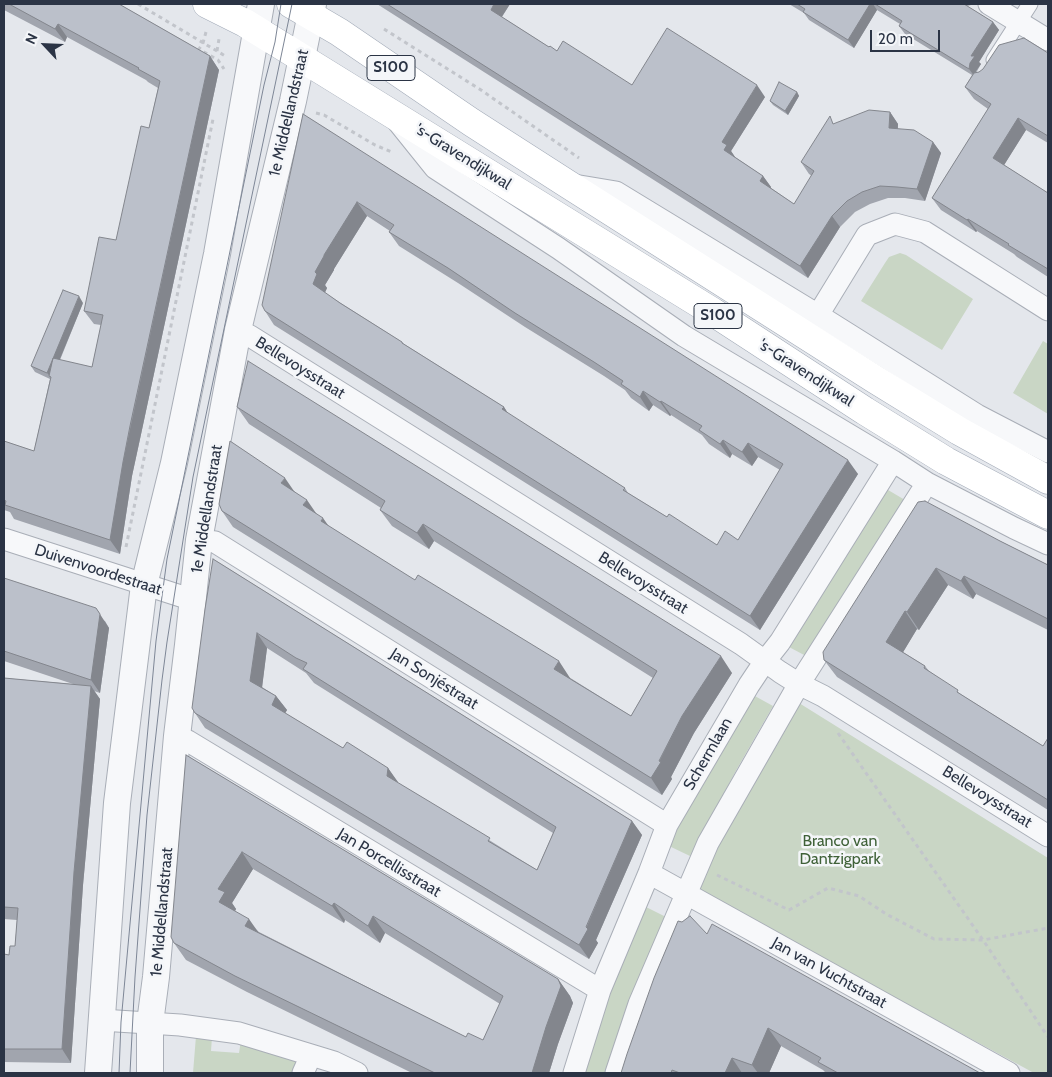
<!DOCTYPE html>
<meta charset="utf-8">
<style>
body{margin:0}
#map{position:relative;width:1052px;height:1077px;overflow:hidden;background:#e4e7ec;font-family:Cabin,sans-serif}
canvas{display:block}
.frame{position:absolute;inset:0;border:5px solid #2b3445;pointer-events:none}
.north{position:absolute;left:20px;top:20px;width:50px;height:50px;-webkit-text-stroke:4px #f4f6f9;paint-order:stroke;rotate:295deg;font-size:14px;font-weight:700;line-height:20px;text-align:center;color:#2b3445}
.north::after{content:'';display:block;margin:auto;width:18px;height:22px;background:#2b3445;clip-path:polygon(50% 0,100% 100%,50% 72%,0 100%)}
.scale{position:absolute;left:870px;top:30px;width:70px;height:22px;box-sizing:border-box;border:2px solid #2b3445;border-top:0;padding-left:6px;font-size:15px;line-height:18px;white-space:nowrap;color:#2b3445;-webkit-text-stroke:4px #f4f6f9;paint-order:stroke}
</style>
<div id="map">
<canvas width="1052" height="1077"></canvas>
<div class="frame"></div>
<div class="north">N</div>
<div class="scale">20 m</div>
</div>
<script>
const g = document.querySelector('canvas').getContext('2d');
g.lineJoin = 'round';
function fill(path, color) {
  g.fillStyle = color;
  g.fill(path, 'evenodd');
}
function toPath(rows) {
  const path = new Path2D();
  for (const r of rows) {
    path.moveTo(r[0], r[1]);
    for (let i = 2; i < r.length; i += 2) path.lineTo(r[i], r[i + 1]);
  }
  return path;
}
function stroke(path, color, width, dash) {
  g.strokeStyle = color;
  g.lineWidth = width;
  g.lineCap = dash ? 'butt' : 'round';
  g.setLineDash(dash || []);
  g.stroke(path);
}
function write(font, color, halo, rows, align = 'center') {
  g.font = font + ' Cabin,sans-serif';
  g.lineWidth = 5;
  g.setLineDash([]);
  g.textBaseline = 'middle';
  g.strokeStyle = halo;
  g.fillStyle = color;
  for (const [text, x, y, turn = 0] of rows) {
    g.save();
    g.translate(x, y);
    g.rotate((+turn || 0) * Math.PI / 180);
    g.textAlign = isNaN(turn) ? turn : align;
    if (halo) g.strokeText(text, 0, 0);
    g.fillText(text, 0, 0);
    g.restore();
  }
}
const green = toPath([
 [900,253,906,255,973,299,942,350,861,301,885,263,889,257],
 [1043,341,1048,344,1048,414,1013,393],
 [883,487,905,500,806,656,789,647],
 [753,695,773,706,738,767,690,856,669,846,686,810],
 [799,703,1048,858,1048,1073,1034,1073,693,888],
 [646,907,666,917,608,1073,583,1073,610,994],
 [196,1036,212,1037,211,1051,239,1053,241,1040,302,1061,296,1073,193,1073]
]);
const path = toPath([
 [138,4,227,57],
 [384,29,481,90,579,158],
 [206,32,203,43,199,49,218,60,224,69],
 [217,51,219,39],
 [316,113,324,115,375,145,392,152],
 [126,547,213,119],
 [838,733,983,940,1048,1037],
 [717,875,789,910,828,888,859,896,886,914,934,939,983,940,1048,928]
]);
const pedestrian = toPath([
 [994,60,1030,4]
]);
const minor = toPath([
 [989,4,1048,40],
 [398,122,435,168,558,248,684,336,893,461,927,483,1014,528,1048,544],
 [574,185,616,192,818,315,977,415,1048,452],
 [818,315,867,235,895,224,925,232,1048,310],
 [238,330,250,336,741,644,780,672,799,684,823,696,1048,836],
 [4,539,193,600],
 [199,540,215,542,667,825],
 [177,736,188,741,600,990],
 [649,873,1009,1073],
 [101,1020,180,1025,239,1033,334,1062,357,1073],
 [303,1073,311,1055],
 [574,1073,600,990,649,873,667,825,749,685,765,661,780,642,893,461],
 [616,1073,639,1004,708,843,799,684,927,483]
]);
const tertiary = toPath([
 [98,1073,117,803,144,585,174,463,217,254,261,4],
 [150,1073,150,1023,156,977,177,736,188,645,199,540,238,330,293,101,313,4]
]);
const primary = toPath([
 [207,4,245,23,575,227,713,312,865,411,946,461,1048,515],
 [291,4,339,32,471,122,566,183,876,380,959,431,1048,480]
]);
const tram = toPath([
 [119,1073,121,1022,156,641,167,559,264,85,275,42,281,4],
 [130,1073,135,977,147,815,162,680,167,642,193,477,292,4]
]);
const wall = toPath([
 [4,4,119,4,210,56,219,70,140,439,132,476,120,554,14,519,10,512,4,510,4,441,34,451,50,379,35,372,31,366,83,303,60,360,92,367,101,325,94,324,84,311,116,240,149,128,158,88,148,82,146,80,67,37,65,42,4,10],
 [377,4,510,4,502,17,549,47,632,85,765,97,731,151,735,157,763,176,771,187,771,188,794,204,812,176,809,174,801,162,835,124,890,112,898,124,898,129,933,142,941,153,925,201,905,198,888,198,870,204,855,212,840,227,808,278],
 [789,4,975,4,967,6,993,22,999,30,979,62,981,64,976,73,1048,53,1048,143,1026,130,1004,165,1048,193,1048,277,1017,257,1014,254,977,231,976,232,941,210,932,198,988,109,974,99,965,87,972,75,905,34,899,26,900,24,877,10,854,48,809,20,804,13],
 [797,92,799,96,788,115,773,105,770,101],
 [303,114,858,474,760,630,274,325,265,311],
 [367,216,390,231,389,232,399,246,458,283,525,327,604,376,625,390,631,398,649,411,653,405,670,416,671,415,702,435,709,444,730,458,732,454,752,466,758,457,780,470,738,540,717,545,667,517,628,493,625,488,508,414,504,407,404,344,402,342,325,293,327,288,325,285,334,270,334,269],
 [237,407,732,673,694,733,671,777,672,779,662,795,233,527,222,511,294,491,328,526,631,716,653,678,434,541,429,549,392,526,380,510,381,508,249,424],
 [918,502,1000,541,1048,565,1048,630,976,594,973,599,948,585,919,630,917,629,903,652,925,666,929,671,962,695,1043,746,1048,738,1048,810,837,677,824,660],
 [213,559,632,821,642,835,596,940,598,943,589,959,205,728,195,713],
 [267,648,306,673,314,683,553,833,537,870,398,783,388,768,343,748,285,713,287,710,276,696,262,687],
 [4,578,105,621,109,628,100,693,94,691,100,699,83,885,71,1063,4,1062,4,954,9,955,15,946,17,920,4,919,4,678,73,684,4,661],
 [186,755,558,979,570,996,573,1003,558,1044,549,1073,412,1073,247,992,186,960,174,943],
 [253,869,344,923,345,920,380,943,385,933,500,1004,483,1040,466,1037,259,932,235,911,236,909,232,903],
 [707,934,980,1073,826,1073,823,1070,781,1046,769,1073,621,1073]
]);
const shadedWall = toPath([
 [494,4,510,4,499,21,491,10],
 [870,4,873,4,877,10,854,48,848,40],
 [993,22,999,30,979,62,981,64,976,71,975,77,969,69,971,56],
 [58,24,67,37,65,42,55,29],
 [210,56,219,70,140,439,132,476,120,554,110,540,123,462],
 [757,85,765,97,731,151,735,157,732,162,724,150,722,142],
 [797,92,799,96,788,115,785,111],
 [890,112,898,124,897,140,889,128],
 [1018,118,1026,130,1001,170,993,158],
 [933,142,941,153,925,201,917,189],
 [763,176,771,187,768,193,760,181],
 [357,202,367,216,334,269,334,270,325,285,327,288,322,298,313,284,315,272,324,255],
 [832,216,840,227,808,278,800,266],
 [968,219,977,231,976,232,967,220],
 [79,296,83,303,52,378,47,373],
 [643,391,653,405,649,411,640,397],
 [661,401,671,415,670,416,660,402],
 [504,407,513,421,502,409],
 [723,440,732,454,730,458,720,444],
 [748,443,758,457,752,466,742,452],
 [848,460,858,474,760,630,750,616],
 [285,478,296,494,281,483],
 [307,500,318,516,303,505],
 [323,518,335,535,321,521],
 [423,524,434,541,429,549,417,533],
 [936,568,948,585,919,630,907,612],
 [964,576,976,594,973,599,961,581],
 [96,608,109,628,100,693,91,680],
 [905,611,917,629,899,659,886,642],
 [257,633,267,648,261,696,250,681],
 [721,656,732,673,694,733,671,777,672,779,662,795,651,778,682,716],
 [559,661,570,678,566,685,554,669],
 [91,686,100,699,83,885,71,1063,62,1049,74,872],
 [276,696,287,710,282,719,272,705],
 [388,768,398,782,397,791,387,776],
 [632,821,642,835,596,940,598,943,589,959,579,945],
 [242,852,253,869,232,903,236,909,231,919,219,902,218,889],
 [334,903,345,920,344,923,332,906],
 [373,916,385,933,380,943,368,926],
 [249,919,261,936,245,926],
 [558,979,570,996,573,1003,558,1044,549,1073,532,1073],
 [768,1028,781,1046,769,1073,758,1073,752,1065],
 [732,1058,742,1073,725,1073]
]);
const building = toPath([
 [9,4,119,4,210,56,130,426,123,462,110,540,5,505,6,501,4,500,4,441,34,451,51,377,49,376,53,358,92,367,103,315,84,311,99,237,116,240,141,126,149,128,160,81,138,69,139,68,58,24,55,29,9,4],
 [387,4,494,4,491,10,549,47,550,46,557,51,563,41,632,85,667,28,757,85,722,142,727,145,724,150,763,176,760,181,794,204,814,171,801,162,830,116,833,124,869,110,890,112,889,128,914,130,933,142,917,189,897,187,880,186,862,192,847,201,832,216,800,266,387,4],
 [797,4,870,4,848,40,803,12,805,9,797,4],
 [875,4,964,4,993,22,971,56,975,56,970,63,969,69,899,26,902,21,875,4],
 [1024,38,1048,53,1048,136,1018,118,993,158,1048,193,1048,269,1008,245,1009,244,968,219,967,220,932,198,991,104,965,87,974,73,979,72,983,69,999,45,1024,38],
 [779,82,797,92,785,111,770,101,779,82],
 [303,114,848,460,750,616,265,311,262,305,303,114],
 [357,202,394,225,389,232,448,268,515,313,594,362,623,381,621,384,640,397,643,391,660,402,661,401,702,426,699,430,720,444,723,440,742,452,748,443,783,464,738,540,725,531,717,545,669,514,667,517,623,490,625,488,502,409,504,407,402,343,402,342,340,303,313,284,317,274,315,272,324,256,324,255,357,202],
 [63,290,79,296,47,373,31,366,63,290],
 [248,361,721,656,682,716,659,761,661,762,651,778,222,511,219,504,230,441,285,478,281,483,307,500,303,505,323,518,321,521,415,580,418,575,559,661,554,669,631,716,657,671,423,524,417,533,380,510,385,501,237,407,248,361],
 [925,501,1000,541,1048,565,1048,619,964,576,961,581,936,568,907,612,905,611,886,642,925,666,924,668,958,690,957,692,1043,746,1048,738,1048,800,824,660,823,652,918,502,925,501],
 [213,559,632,821,586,927,588,929,579,945,195,713,192,708,205,609,213,559],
 [257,633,296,658,307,663,303,669,556,827,537,870,488,841,490,838,387,776,388,768,377,761,347,742,343,748,272,705,276,696,250,681,257,633],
 [4,578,96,608,100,614,91,680,4,651,4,578],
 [4,678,91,686,74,872,62,1049,4,1049,4,954,9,955,10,946,15,946,18,908,4,907,4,678],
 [186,755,558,979,561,986,546,1027,532,1073,435,1073,235,976,174,943,171,937,186,755],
 [242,852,332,906,334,903,368,926,373,916,503,996,483,1040,468,1033,466,1037,245,926,249,919,219,902,225,892,218,889,242,852],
 [690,916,707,934,712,924,980,1073,838,1073,818,1062,821,1058,768,1028,752,1065,732,1058,725,1073,680,1073,672,1070,671,1073,621,1073,627,1054,654,978,678,921,682,922,690,916]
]);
const shields = [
 [391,68,48],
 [718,316,48]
];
const shieldNames = [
 ["S100",391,68],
 ["S100",718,316]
];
const streetNames = [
 ["1e Middellandstraat",289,113,-77],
 ["'s-Gravendijkwal",463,157,32],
 ["Bellevoysstraat",300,368,32],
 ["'s-Gravendijkwal",806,373,33],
 ["1e Middellandstraat",207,509,-81],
 ["Duivenvoordestraat",98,570,18],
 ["Bellevoysstraat",643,583,32],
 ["Jan Sonjéstraat",434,679,32],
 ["Schermlaan",708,754,-60],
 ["Bellevoysstraat",987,797,32],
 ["Jan Porcellisstraat",389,863,31],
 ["1e Middellandstraat",162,912,-85],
 ["Jan van Vuchtstraat",829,973,29]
];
const parkNames = [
 ["Branco van",840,841],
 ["Dantzigpark",840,859]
];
fill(green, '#c9d6c5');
stroke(pedestrian, '#a9aeb7', 17);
stroke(minor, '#a9aeb7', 23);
stroke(tertiary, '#a9aeb7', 28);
stroke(primary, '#a3abb8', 29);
stroke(path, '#c2c5cb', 3, [4, 4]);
stroke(pedestrian, '#f7f8fa', 15);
stroke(minor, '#f7f8fa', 21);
stroke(tertiary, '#f7f8fa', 26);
stroke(primary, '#fff', 28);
stroke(tram, '#7d8696', 1);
fill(wall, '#a1a5ae');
fill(shadedWall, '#83868d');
fill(building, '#bbc0ca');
stroke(building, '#83868d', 1);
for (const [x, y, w] of shields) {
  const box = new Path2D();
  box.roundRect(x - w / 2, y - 12.5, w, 25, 4);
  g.fillStyle = '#f4f6f9';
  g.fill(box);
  stroke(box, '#2b3445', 1);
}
write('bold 15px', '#2b3445', null, shieldNames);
write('16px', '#2b3445', '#f4f6f9', streetNames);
write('16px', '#3f6138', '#f4f6f9', parkNames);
</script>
